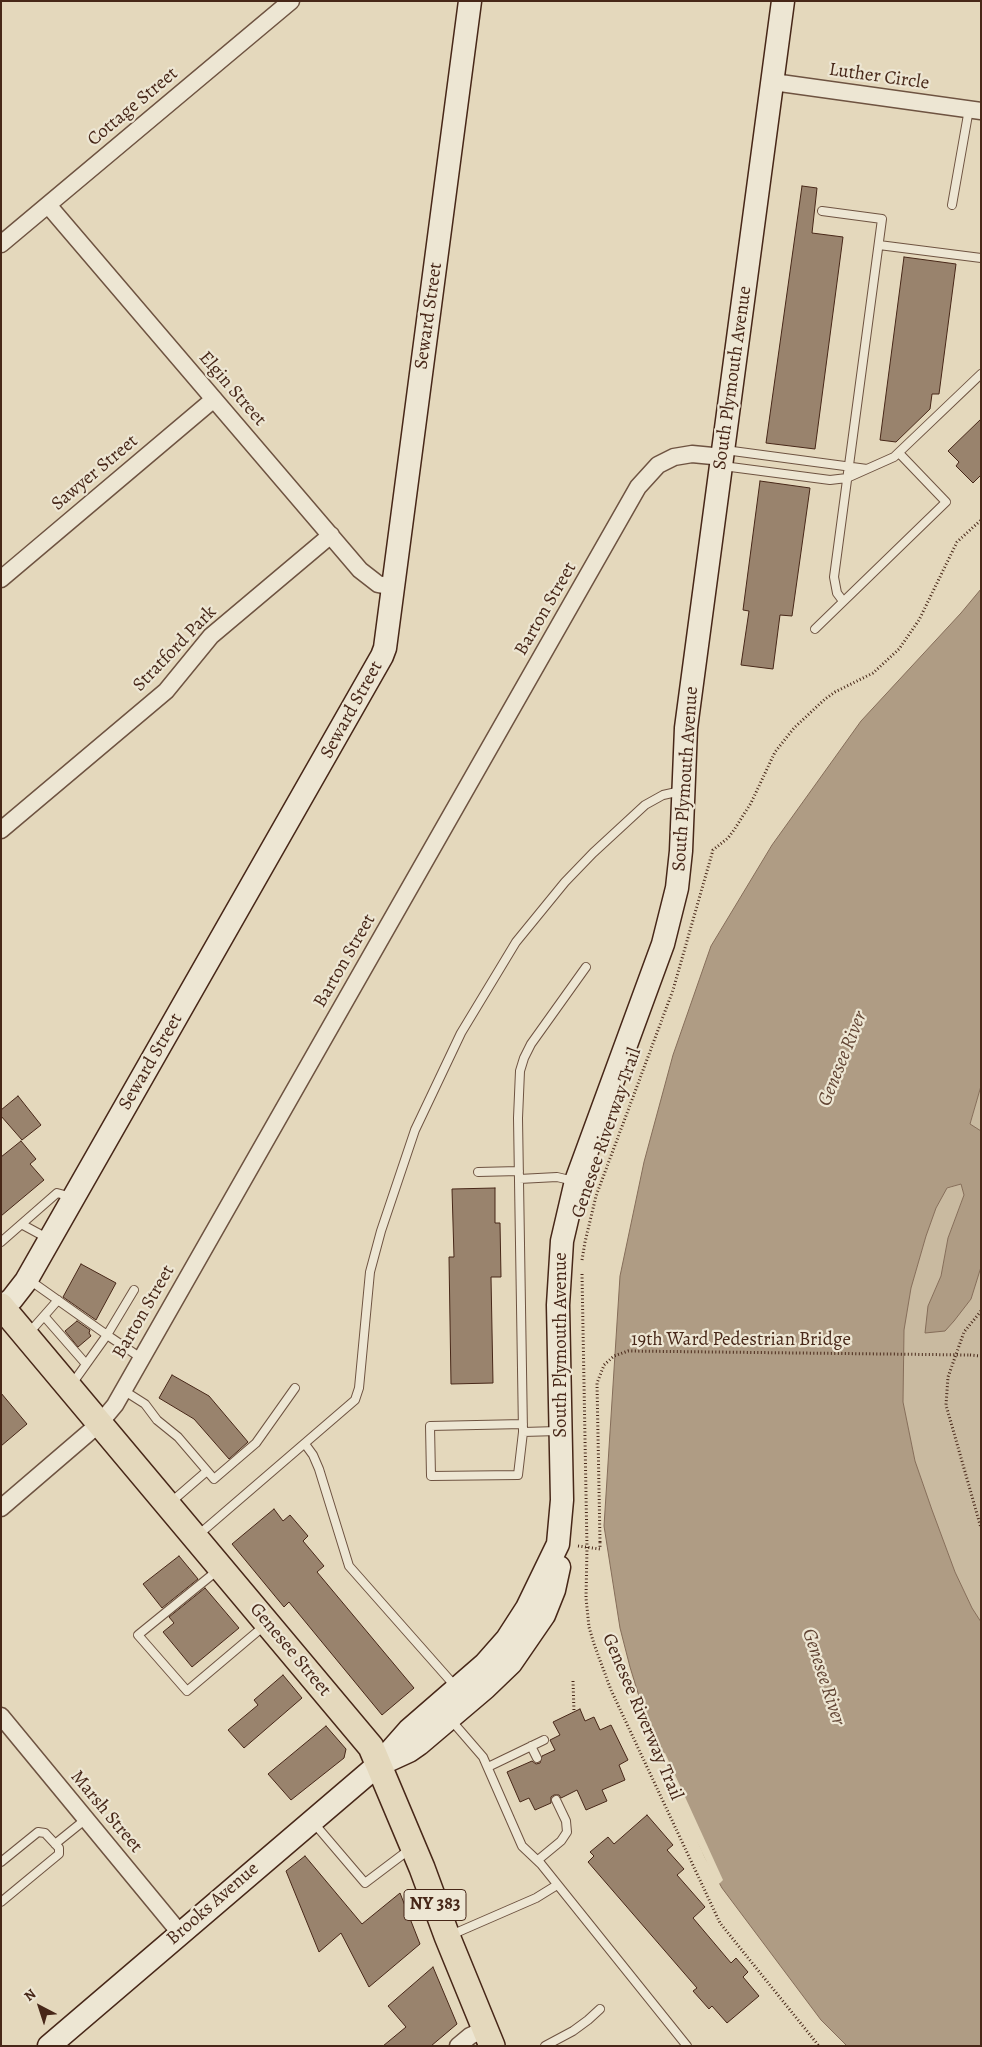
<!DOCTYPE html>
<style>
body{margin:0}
#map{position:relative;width:982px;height:2047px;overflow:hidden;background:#e4d8bc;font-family:Alegreya,serif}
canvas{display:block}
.frame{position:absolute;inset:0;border:2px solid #472718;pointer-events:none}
.north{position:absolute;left:15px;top:1982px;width:50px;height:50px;-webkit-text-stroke:4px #ede6d3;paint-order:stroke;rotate:320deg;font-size:14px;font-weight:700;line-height:20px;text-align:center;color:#472718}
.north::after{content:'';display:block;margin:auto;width:18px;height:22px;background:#472718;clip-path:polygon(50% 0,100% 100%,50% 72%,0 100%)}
</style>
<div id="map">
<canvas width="982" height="2047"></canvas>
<div class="frame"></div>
<div class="north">N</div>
</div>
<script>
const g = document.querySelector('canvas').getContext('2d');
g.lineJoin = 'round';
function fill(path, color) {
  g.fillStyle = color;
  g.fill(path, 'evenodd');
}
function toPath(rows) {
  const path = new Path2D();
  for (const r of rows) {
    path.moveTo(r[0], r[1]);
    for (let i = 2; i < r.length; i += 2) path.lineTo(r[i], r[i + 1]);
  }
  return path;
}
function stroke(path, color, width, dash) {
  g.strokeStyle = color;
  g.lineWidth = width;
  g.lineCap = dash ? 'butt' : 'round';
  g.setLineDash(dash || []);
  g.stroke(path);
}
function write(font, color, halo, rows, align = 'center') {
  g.font = font + ' Alegreya,serif';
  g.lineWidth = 4.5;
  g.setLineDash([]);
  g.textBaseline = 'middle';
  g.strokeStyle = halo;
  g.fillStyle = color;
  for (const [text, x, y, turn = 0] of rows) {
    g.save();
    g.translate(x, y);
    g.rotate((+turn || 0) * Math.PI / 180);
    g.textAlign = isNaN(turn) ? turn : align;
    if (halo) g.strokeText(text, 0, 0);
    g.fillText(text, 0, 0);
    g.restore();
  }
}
const green = toPath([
 [981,1086,981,1131,970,1125],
 [961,1184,964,1195,948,1238,941,1276,928,1306,944,1331,971,1299,981,1267,981,1622,972,1608,955,1572,932,1510,915,1461,903,1402,904,1330,911,1288,926,1236,936,1208,946,1189]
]);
const water = toPath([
 [981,589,981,1086,970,1124,981,1131,981,1267,971,1299,954,1321,945,1331,925,1333,928,1306,941,1276,948,1238,964,1195,961,1184,947,1188,936,1208,926,1236,911,1288,904,1330,903,1402,915,1461,932,1510,955,1572,972,1608,981,1622,981,2046,847,2046,821,2020,722,1888,705,1857,670,1780,642,1706,630,1667,620,1628,604,1526,620,1276,644,1162,673,1055,711,946,772,845,861,721,961,613,981,589]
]);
const pier = toPath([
 [665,1753,723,1880,718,1885,667,1781,657,1756]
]);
const building = toPath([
 [802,186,817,188,812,233,843,237,815,449,766,443,802,186],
 [904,257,956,264,939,394,932,394,930,409,896,442,880,440,904,257],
 [981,419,981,475,973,483,956,466,959,462,948,451,981,419],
 [760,481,810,488,792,616,780,615,773,669,741,665,749,611,743,610,760,481],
 [18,1096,41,1125,22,1140,1,1116,1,1110,18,1096],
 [21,1141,36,1159,30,1164,44,1180,1,1216,1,1157,21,1141],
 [495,1188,495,1223,500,1223,501,1277,491,1277,493,1383,451,1384,449,1257,454,1257,452,1189,495,1188],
 [81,1264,116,1283,96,1320,63,1297,81,1264],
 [77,1321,90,1330,89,1333,91,1336,78,1347,65,1331,77,1321],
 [172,1375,209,1396,248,1442,229,1459,194,1419,159,1398,172,1375],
 [1,1393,27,1424,1,1446,1,1393],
 [274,1509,283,1521,290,1515,308,1536,303,1541,324,1566,317,1572,414,1688,382,1715,289,1602,284,1607,232,1544,274,1509],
 [179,1556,198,1579,162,1608,143,1584,179,1556],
 [205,1588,239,1628,192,1667,163,1632,174,1623,169,1617,205,1588],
 [283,1675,302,1698,244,1748,228,1730,258,1705,254,1700,283,1675],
 [580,1709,585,1721,594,1717,600,1730,611,1725,628,1760,619,1765,625,1780,602,1790,607,1801,586,1810,577,1790,561,1798,559,1795,554,1795,551,1797,551,1803,535,1810,529,1798,520,1802,507,1772,532,1761,536,1764,540,1763,542,1756,555,1750,550,1740,560,1735,553,1722,580,1709],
 [326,1726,346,1749,344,1758,291,1800,268,1774,326,1726],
 [647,1815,673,1845,667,1850,684,1869,677,1875,705,1907,693,1918,731,1963,736,1958,748,1972,743,1977,759,1996,727,2023,712,2006,709,2009,693,1991,697,1988,588,1862,594,1856,590,1852,608,1837,614,1844,647,1815],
 [305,1856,362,1924,400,1893,420,1944,369,1987,341,1933,319,1952,286,1871,305,1856],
 [433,1967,457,2024,431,2046,383,2046,406,2027,388,2006,433,1967]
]);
const path = toPath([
 [582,1260,585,1242,596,1196,673,990,713,850,728,838,734,830,751,803,775,752,794,728,825,699,835,692,873,673,899,649,919,620,957,542,981,520],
 [582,1274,587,1548,586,1598,589,1627,594,1644,611,1690,720,1923,819,2046],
 [981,1311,964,1332,948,1377,946,1405,981,1528],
 [970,1355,981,1356],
 [578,1546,600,1549,600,1542],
 [573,1681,574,1712]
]);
const lane = toPath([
 [952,205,969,109],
 [822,211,882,219,834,577,837,593,843,601],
 [879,245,981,258],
 [725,450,867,469],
 [723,466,830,480,847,478,894,457,981,374],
 [815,629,946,502,899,453],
 [478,1172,519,1171],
 [519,1179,557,1177,574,1181],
 [23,1225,47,1238],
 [1,1242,57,1193,72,1197],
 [28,1279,107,1335,72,1384],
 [134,1290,107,1335,141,1358],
 [44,1316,86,1364],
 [28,1334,58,1300],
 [123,1390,145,1404,157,1420,178,1437,214,1479,256,1443,295,1388],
 [523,1424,430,1426,431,1476,518,1475,523,1432,518,1118,520,1071,524,1058,531,1044,586,967],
 [523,1432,558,1431],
 [305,1444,313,1455,319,1469,349,1566,455,1686],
 [170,1503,207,1471],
 [197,1536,355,1400,359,1388,370,1272,381,1231,415,1130,461,1033,516,942,565,882,593,853,645,805,663,795,681,791],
 [218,1570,138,1635,187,1691,264,1626],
 [451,1720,483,1757,522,1846,541,1864,687,2046],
 [531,1746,537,1758],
 [488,1767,544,1740],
 [313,1822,365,1883,410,1849],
 [55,1844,86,1819],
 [538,1860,561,1841,567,1832,566,1821,556,1800],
 [1,1862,38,1832,45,1833,59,1848,59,1854,1,1902],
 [451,1935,536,1898,557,1885],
 [545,2046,573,2031,588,2020,600,2009]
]);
const street = toPath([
 [773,82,981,111],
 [48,205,360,570,378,584,393,587],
 [1,244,291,1],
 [1,579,214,399],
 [1,830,166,691,211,636,331,535],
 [1,1508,100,1423,115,1405,638,487,658,465,674,457,692,454,723,457],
 [1,1716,180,1933],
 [458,2046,470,2036,485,2029]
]);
const secondary = toPath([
 [2,1307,12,1299,26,1281,382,656,385,648,470,1],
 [385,1762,409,1751,419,1744,485,1688,511,1663,544,1615,554,1590,559,1567],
 [49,2046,379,1764,409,1730,485,1664,507,1639,527,1608,558,1544,562,1500,558,1305,562,1241,576,1181,663,944,677,888,681,851,686,728,783,1]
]);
const primary = toPath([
 [1,1306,371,1747,422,1868,447,1936,492,2046]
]);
const pathBridge = toPath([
 [600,1542,597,1383,604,1365,614,1356,628,1351,970,1355]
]);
const shields = [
 [435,1905,62]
];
const shieldNames = [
 ["NY 383",435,1905]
];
const streetNames = [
 ["Luther Circle",879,77,8],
 ["Cottage Street",133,107,-40],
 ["Seward Street",429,316,-82],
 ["South Plymouth Avenue",733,378,-82],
 ["Elgin Street",232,389,49],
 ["Sawyer Street",95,473,-40],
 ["Barton Street",546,609,-60],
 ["Stratford Park",175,649,-46],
 ["Seward Street",352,710,-61],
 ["South Plymouth Avenue",686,779,-86],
 ["Barton Street",345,961,-60],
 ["Seward Street",151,1062,-60],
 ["Genesee Riverway Trail",607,1133,-71],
 ["Barton Street",144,1312,-60],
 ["19th Ward Pedestrian Bridge",741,1340],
 ["South Plymouth Avenue",561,1345,-90],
 ["Genesee Street",290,1650,50],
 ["Genesee Riverway Trail",642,1717,67],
 ["Marsh Street",106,1812,50],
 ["Brooks Avenue",213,1904,-41]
];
const waterNames = [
 ["Genesee River",843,1059,-68],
 ["Genesee River",823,1677,72]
];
fill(green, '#c9baa0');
fill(water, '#af9c84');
stroke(water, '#856d59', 1);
fill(pier, '#e4d8bc');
fill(building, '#99836d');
stroke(building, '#472718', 1);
stroke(lane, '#6e5341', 10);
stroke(street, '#6e5341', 19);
stroke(secondary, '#472718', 25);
stroke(primary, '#472718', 28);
stroke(path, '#472718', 3, [1, 2.5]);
stroke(lane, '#ede6d3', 8);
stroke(street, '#ede6d3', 16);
stroke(secondary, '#ede6d3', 22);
stroke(primary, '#e4d8bc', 25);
stroke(pathBridge, '#472718', 3, [1, 2.5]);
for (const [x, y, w] of shields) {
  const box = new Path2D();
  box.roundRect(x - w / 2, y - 15.5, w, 31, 4);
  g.fillStyle = '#ede6d3';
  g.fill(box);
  stroke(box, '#472718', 1);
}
write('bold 18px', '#472718', null, shieldNames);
write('19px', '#472718', '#ede6d3', streetNames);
write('italic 20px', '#614433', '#ede6d3', waterNames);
</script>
